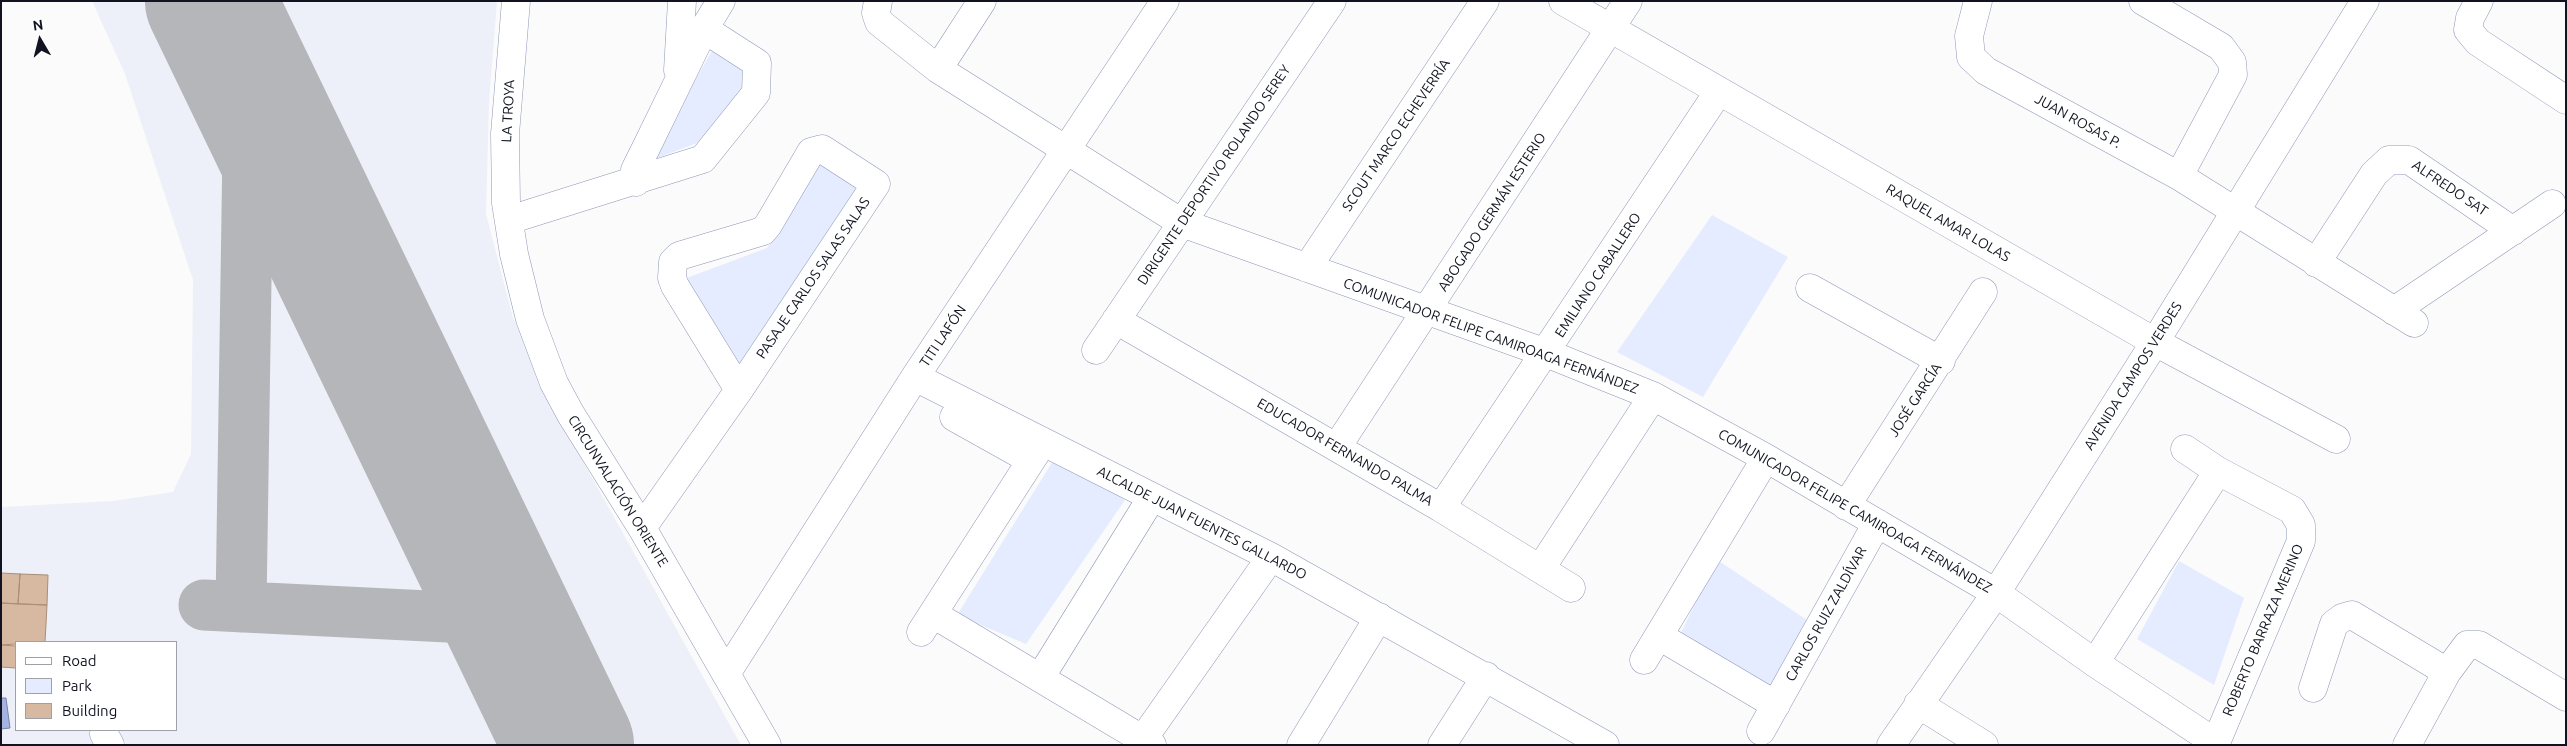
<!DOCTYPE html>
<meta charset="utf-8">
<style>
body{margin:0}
#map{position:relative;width:2567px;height:746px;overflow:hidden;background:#fbfbfb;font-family:Ubuntu,sans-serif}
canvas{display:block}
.frame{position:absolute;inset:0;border:2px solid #111420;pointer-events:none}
.legend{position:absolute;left:15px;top:641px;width:162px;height:90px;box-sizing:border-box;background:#fff;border:1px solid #a0a1a6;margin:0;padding:6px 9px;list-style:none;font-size:15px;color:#111420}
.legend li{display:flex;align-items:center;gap:10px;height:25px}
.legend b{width:25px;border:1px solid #a0a1a6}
.north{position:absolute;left:15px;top:15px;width:50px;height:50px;-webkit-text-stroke:4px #fff;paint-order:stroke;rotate:352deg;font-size:14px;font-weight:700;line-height:20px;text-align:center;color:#111420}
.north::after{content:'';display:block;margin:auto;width:18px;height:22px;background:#111420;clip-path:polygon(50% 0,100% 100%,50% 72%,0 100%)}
</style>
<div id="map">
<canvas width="2567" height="746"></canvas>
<div class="frame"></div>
<ul class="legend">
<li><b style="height:6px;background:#fff"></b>Road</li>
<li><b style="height:14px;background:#e6ecff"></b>Park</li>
<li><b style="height:14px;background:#d7b9a2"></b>Building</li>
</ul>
<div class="north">N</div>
</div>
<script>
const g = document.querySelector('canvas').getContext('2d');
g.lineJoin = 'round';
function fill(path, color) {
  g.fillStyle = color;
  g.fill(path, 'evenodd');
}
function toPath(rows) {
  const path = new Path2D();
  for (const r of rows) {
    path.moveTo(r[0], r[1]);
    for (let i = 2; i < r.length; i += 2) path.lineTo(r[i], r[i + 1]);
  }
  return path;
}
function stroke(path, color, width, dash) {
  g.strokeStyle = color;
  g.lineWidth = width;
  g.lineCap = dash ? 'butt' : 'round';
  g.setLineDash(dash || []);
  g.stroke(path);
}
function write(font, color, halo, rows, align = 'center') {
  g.font = font + ' Ubuntu,sans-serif';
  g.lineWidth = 4;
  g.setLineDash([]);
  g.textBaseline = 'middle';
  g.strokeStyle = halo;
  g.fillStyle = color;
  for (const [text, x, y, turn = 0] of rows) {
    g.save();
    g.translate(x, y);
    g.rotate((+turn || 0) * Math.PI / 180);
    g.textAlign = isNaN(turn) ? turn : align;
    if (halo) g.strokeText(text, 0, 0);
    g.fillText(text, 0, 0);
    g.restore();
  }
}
const built = toPath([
 [92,1,497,1,489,103,486,214,513,318,566,431,741,745,1,745,1,507,113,501,173,492,191,454,193,280,125,74],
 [16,642,176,642,176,730,16,730]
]);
const green = toPath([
 [713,49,748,68,752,83,697,143,647,162],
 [823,156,864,186,742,377,681,280,767,248],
 [1712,215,1788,257,1703,397,1617,352],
 [1056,456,1125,500,1026,644,957,615],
 [1716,559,1807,620,1771,688,1680,635],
 [2179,561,2244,598,2214,685,2137,639]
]);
const water = toPath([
 [1,698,6,698,10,728,1,729,1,698]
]);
const taxiway = toPath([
 [204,605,509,620],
 [241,607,249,82]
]);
const runway = toPath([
 [210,1,569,745]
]);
const building = toPath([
 [1,573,20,574,18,604,1,603,1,573],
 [20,574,48,575,47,605,18,604,20,574],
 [1,603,47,605,45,642,1,645,1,603],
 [1,645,16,646,16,668,1,667,1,645]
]);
const minor = toPath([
 [516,1,505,134,506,203,514,254,530,319,554,383,570,413,642,528,767,745],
 [878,1,876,13,879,22,938,69,1182,223,1546,353,1653,396,1766,458,1996,593,2095,663,2216,743],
 [1563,1,2155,342,2336,439],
 [1978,1,1969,36,1971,57,1986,71,2179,176,2414,323],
 [2143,1,2221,47,2232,62,2233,75,2179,176],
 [2479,1,2470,18,2468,30,2478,42,2566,100],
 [938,69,982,1],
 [678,70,682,1],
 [636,182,635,170,645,150,704,29,721,1],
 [509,220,703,159,756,93,757,63,704,29],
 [2316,263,2374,174,2389,160,2409,160,2513,231],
 [1307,268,1485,1],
 [1810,288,1941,361],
 [2394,311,2552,204],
 [1116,320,1441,508,1571,588],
 [1096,350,1332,1],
 [915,377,1271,557,1605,745],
 [954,417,1031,460],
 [1337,447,1628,1],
 [2185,449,2218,471,2292,510,2301,525,2301,541,2215,745],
 [1846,506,1983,292],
 [1441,508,1719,91],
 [642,528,739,390,876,184,822,149,811,152,768,225,763,231,679,256,673,262,672,278,675,286,739,390],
 [1541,568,1653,396],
 [933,614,1152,745],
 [921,632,1043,442],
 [1659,636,1776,705],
 [1644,660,1766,458],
 [2095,663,2218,471],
 [726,674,915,377,1165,1],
 [1040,678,1152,497],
 [2313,688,2334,624,2342,618,2352,615,2447,672],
 [1918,704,1984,745],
 [1761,731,1877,523],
 [104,734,110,745],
 [1143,739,1271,557],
 [1301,745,1379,617],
 [1442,745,1486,676],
 [1891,745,1996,593,2155,342,2365,1],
 [2407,745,2447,672,2467,645,2479,645,2566,697]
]);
const streetNames = [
 ["LA TROYA",508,111,-87],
 ["JUAN ROSAS P.",2078,121,29],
 ["SCOUT MARCO ECHEVERRÍA",1396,135,-56],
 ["DIRIGENTE DEPORTIVO ROLANDO SEREY",1214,175,-56],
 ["ALFREDO SAT",2450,188,34],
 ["ABOGADO GERMÁN ESTERIO",1492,212,-57],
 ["RAQUEL AMAR LOLAS",1948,223,30],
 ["EMILIANO CABALLERO",1598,275,-57],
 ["PASAJE CARLOS SALAS SALAS",813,278,-56],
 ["TITI LAFÓN",943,336,-56],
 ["COMUNICADOR FELIPE CAMIROAGA FERNÁNDEZ",1491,336,20],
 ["AVENIDA CAMPOS VERDES",2133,376,-58],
 ["JOSÉ GARCÍA",1915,400,-57],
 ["EDUCADOR FERNANDO PALMA",1345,452,30],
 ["CIRCUNVALACIÓN ORIENTE",618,491,58],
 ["COMUNICADOR FELIPE CAMIROAGA FERNÁNDEZ",1855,511,30],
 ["ALCALDE JUAN FUENTES GALLARDO",1202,523,27],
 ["CARLOS RUIZ ZALDÍVAR",1826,614,-61],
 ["ROBERTO BARRAZA MERINO",2263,630,-67]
];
fill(built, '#edf0f8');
fill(green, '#e6ecff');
fill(water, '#a5b3e1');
stroke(water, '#7983a7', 1);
stroke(taxiway, '#b5b6ba', 51);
stroke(runway, '#b5b6ba', 130);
fill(building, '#d7b9a2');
stroke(building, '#aa8d78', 1);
stroke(minor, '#8e97b6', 29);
stroke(minor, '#fff', 28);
write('14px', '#111420', '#fff', streetNames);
</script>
